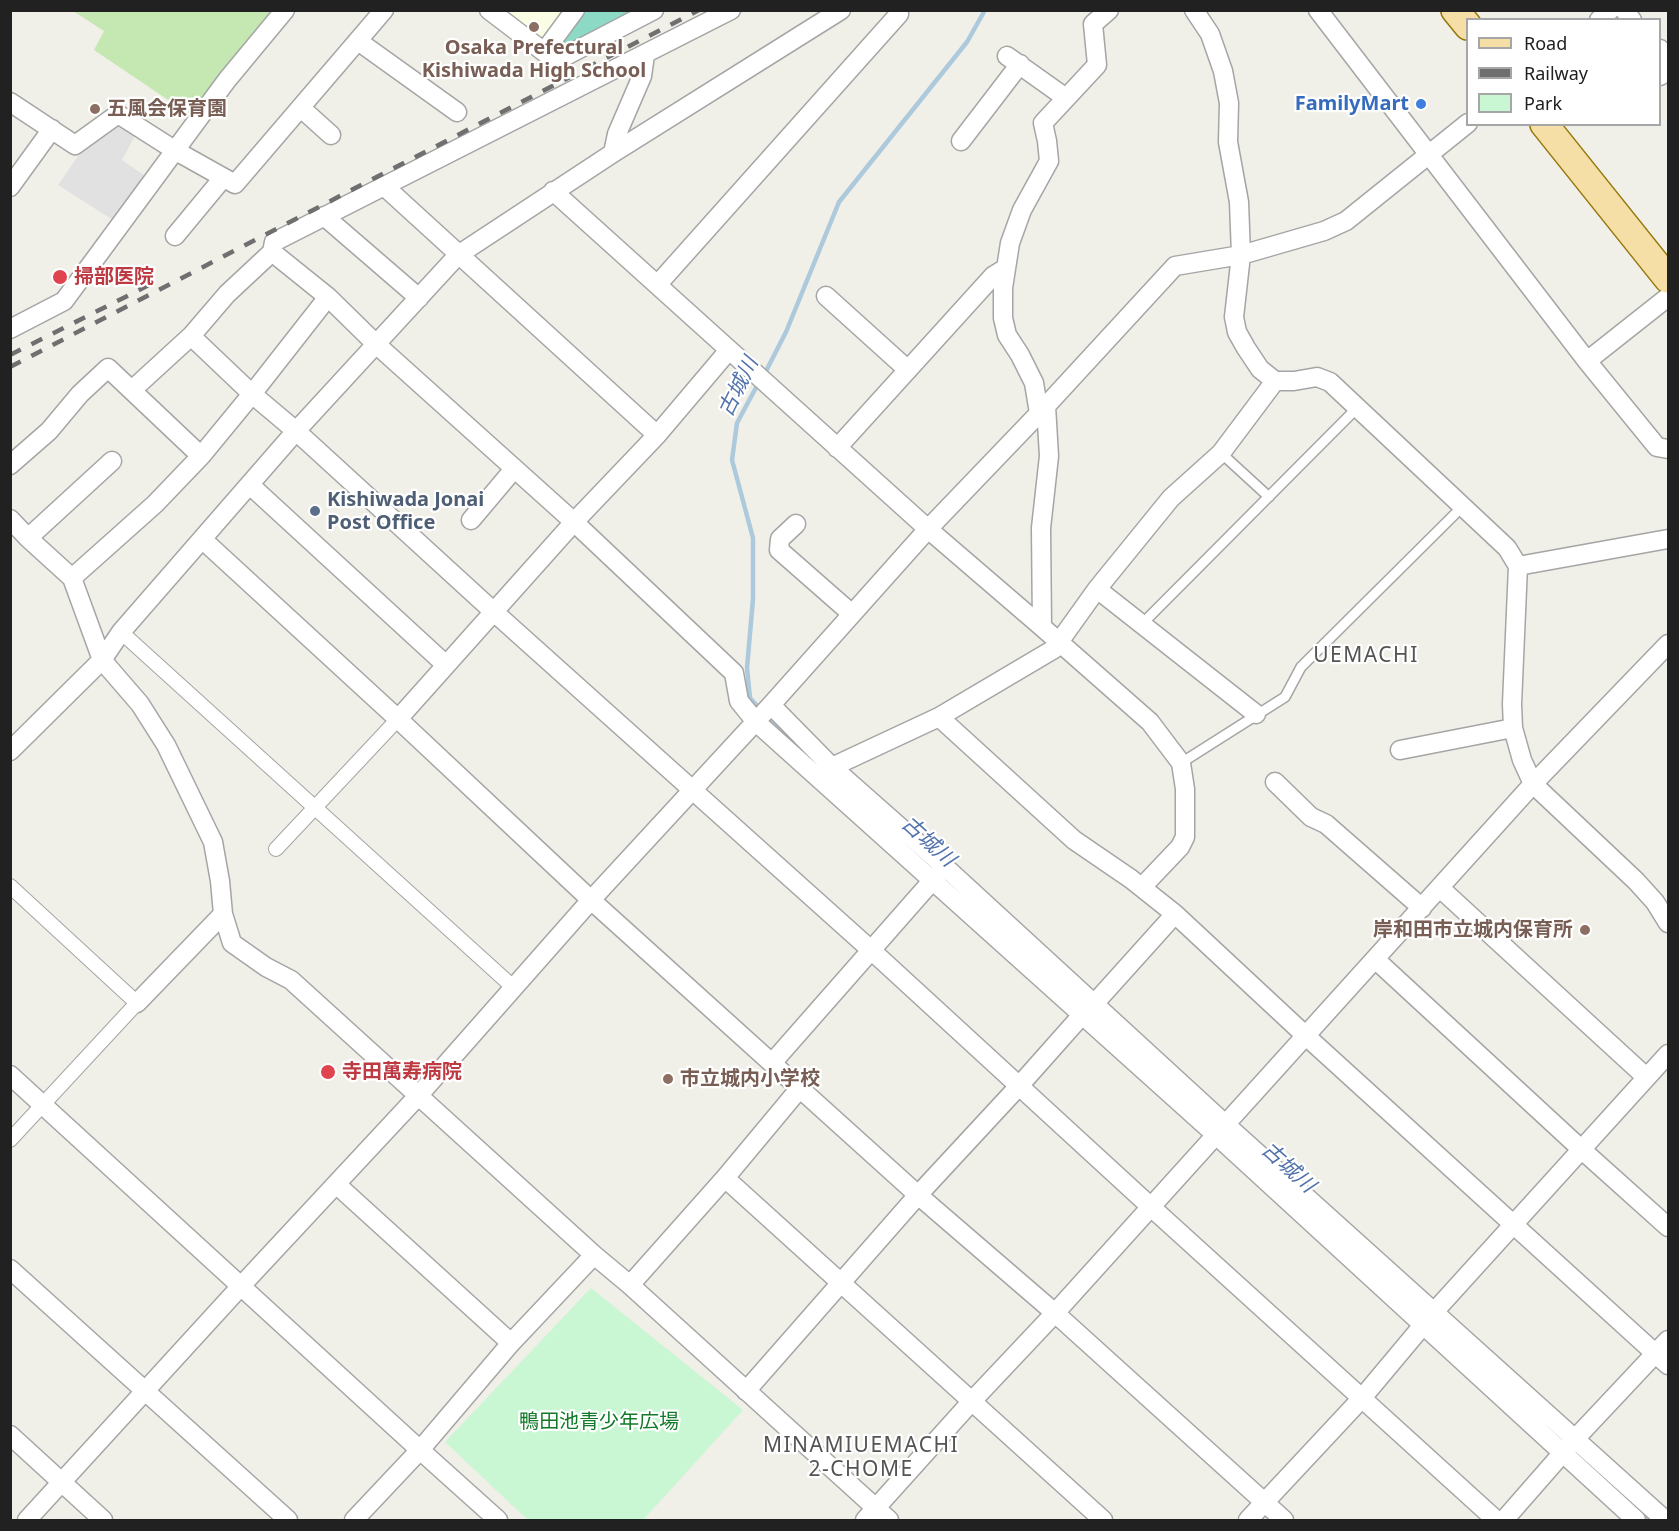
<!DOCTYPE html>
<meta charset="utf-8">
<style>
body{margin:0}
#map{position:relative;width:1679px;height:1531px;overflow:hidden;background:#f0efe8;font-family:"Noto Sans",sans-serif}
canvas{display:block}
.frame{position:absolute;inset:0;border:12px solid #212121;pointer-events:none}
.legend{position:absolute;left:1466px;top:18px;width:195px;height:108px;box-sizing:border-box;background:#fff;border:2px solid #a6a6a6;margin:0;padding:8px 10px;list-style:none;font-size:18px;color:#212121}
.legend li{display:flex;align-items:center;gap:12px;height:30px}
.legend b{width:30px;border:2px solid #a6a6a6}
</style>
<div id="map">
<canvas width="1679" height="1531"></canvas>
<div class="frame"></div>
<ul class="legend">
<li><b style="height:8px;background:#f6dfa7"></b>Road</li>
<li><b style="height:8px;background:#6f6f6f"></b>Railway</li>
<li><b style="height:16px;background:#c9f6d3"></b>Park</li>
</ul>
</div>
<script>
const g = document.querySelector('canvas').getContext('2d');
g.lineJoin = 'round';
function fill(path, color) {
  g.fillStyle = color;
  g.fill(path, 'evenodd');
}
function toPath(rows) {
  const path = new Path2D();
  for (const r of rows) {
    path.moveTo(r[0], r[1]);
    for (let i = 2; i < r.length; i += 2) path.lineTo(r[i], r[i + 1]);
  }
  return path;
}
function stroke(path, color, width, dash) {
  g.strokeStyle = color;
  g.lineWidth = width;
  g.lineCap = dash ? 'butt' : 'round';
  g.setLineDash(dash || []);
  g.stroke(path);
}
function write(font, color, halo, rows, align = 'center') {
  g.font = font + ' "Noto Sans","Noto Sans JP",sans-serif';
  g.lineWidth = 4.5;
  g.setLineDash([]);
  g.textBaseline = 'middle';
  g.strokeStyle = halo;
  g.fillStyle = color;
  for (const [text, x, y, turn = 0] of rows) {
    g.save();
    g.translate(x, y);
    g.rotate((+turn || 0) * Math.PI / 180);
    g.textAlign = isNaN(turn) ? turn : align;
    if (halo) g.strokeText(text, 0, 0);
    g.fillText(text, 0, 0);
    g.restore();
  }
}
const education = toPath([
 [492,11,569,11,543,43]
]);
const grass = toPath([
 [73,11,277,11,192,116,94,50,104,31]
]);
const park = toPath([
 [591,1288,743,1410,643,1520,528,1520,445,1442]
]);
const pitch = toPath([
 [584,11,635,11,560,49,558,42]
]);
const parking = toPath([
 [117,124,135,136,122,160,145,176,113,220,58,185,83,149]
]);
const stream = toPath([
 [764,375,786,332,839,202,967,42,985,10],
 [759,382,737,423,732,460,753,538,753,599,747,668,750,698,760,709],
 [765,715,810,757],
 [918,855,936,872],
 [942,877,963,896],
 [1571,1448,1651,1520]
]);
const service = toPath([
 [1221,453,1269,497],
 [1142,624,1358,407],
 [1181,763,1285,697,1301,667,1462,507]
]);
const pedestrian = toPath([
 [121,632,513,987],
 [276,849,398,719],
 [10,886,137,1003,10,1140]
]);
const minor = toPath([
 [489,10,556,61,654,10],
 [731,10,274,242,272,252,328,297,377,345,574,522,734,673,739,701,756,722,1216,1135,1636,1520],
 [1194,10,1210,34,1223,71,1229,103,1228,142,1239,202,1241,255,1234,317,1237,332,1246,348,1260,369,1275,381,1294,381,1317,377,1330,382,1507,548,1518,566,1512,704,1513,728,1522,760,1533,784,1636,881,1655,902,1668,923],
 [1318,10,1587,361,1657,447,1668,449],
 [1624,10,1632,20],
 [1599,20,1610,10],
 [358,41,457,112],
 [1660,49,1668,59],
 [544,52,575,10],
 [1007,56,1066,98],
 [1660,76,1668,70],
 [10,102,75,145,118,114,176,151,235,184,384,10],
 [301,108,331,135],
 [961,141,1020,64],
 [613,153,617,134,642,76,645,55],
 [384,186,657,435],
 [10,187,52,129],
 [553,191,928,529,1042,627,1150,722,1181,763,1185,789,1185,837,1180,847,1142,887],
 [324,216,419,298],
 [175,236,223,178],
 [658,284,899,14,898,10],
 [826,296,908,370],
 [10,329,64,301,227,80,285,10],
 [191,336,252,394,296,431,494,612,871,950,1151,1207,1496,1520],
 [1587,361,1668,297],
 [132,390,191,336,227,294,272,252],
 [1039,413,1034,383,1020,355,1007,335,1003,318,1003,288,1010,243,1022,210,1049,161,1047,141,1043,123,1097,65,1093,24,1109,10],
 [837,448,993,276,1006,268],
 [10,465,49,431,80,394,108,368,201,456],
 [250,485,446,665],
 [10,519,28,538,72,578,102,660,140,704,166,745,213,842,220,881,223,914,232,943,266,967,291,980,594,1255,630,1285,889,1520],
 [471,520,514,469],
 [796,524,780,539,779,550,852,614],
 [28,538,112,461],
 [202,539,398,719,591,900,918,1195,1055,1313,1284,1520],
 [1518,566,1668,539],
 [72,578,155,504,201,456,252,394,328,297],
 [1097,589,1256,714],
 [1042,627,1041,528,1049,456,1046,406],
 [771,705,832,767,944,866,1225,1124,1665,1520],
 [939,717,1074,840,1131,879,1175,914,1306,1036,1668,1365],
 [398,719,574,522,657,435,729,350],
 [1400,750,1513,728],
 [10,751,102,660,121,632,296,431,458,255,613,153,841,10],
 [832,767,939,717,1054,649,1097,589,1171,498,1221,453,1275,381],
 [1275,782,1311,817,1326,824,1422,908],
 [1440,888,1646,1077],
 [1375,959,1581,1149,1668,1227],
 [137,1003,223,914],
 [1094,1004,1175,914],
 [772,1063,939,873],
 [10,1075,420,1450,498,1520],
 [725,1178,1103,1520],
 [336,1184,511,1343],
 [10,1269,288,1520],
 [630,1285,725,1178,800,1088],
 [746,1391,918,1195,1019,1086,1090,1006],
 [10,1435,103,1520],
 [27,1520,241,1286,418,1096,591,900,771,705,928,529,1046,406,1175,266,1241,255,1324,231,1346,221,1468,123],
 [354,1520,420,1450,511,1343,594,1255],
 [865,1520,972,1401,1055,1313,1533,784,1668,644],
 [1248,1520,1362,1398,1434,1312,1668,1054],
 [1504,1520,1574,1440,1668,1340]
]);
const primary = toPath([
 [1455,10,1468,26],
 [1544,124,1668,279]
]);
const rail = toPath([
 [10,355,153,283],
 [10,367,699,10]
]);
const markers = [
 [534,27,6,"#8d6e63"],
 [1421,104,6,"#3f7fe0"],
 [95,109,6,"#8d6e63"],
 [60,277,8,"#e0444e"],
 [315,511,6,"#5c6f8a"],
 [1585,930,6,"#8d6e63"],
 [328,1072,8,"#e0444e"],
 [668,1079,6,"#8d6e63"]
];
const educationNames = [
 ["Osaka Prefectural",534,48,"center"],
 ["Kishiwada High School",534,71,"center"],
 ["五風会保育園",107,109],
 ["岸和田市立城内保育所",1573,930,"right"],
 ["市立城内小学校",680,1079]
];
const shopNames = [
 ["FamilyMart",1409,104]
];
const healthNames = [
 ["掃部医院",74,277],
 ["寺田萬寿病院",342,1072]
];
const serviceNames = [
 ["Kishiwada Jonai",327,500],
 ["Post Office",327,523]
];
const parkNames = [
 ["鴨田池青少年広場",599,1422]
];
const waterNames = [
 ["古城川",739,387,-64],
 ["古城川",928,842,42],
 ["古城川",1288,1168,42]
];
const neighbourhoodNames = [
 ["UEMACHI",1366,656],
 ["MINAMIUEMACHI",861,1446],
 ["2-CHOME",861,1470]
];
fill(education, '#fafde4');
fill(grass, '#c5e7b2');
fill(park, '#c9f6d3');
fill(pitch, '#8cdac6');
fill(parking, '#e1e1e1');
stroke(stream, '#accadb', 4.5);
stroke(service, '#a5a5a5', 12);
stroke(pedestrian, '#a5a5a5', 16);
stroke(minor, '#a5a5a5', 21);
stroke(primary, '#93780a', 30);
stroke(service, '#fff', 9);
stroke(pedestrian, '#fff', 14);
stroke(minor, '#fff', 18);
stroke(primary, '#f6dfa7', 27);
stroke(rail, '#6f6f6f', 4.5, [12, 12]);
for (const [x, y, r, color] of markers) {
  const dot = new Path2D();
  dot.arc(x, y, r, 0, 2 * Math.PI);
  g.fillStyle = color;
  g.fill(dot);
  stroke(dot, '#fff', 2);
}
write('bold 20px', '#785e54', '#fff', educationNames, 'left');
write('bold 20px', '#366cbe', '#fff', shopNames, 'right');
write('bold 20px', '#be3a42', '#fff', healthNames, 'left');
write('bold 20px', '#4e5e75', '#fff', serviceNames, 'left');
write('20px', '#137a2a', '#fff', parkNames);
write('italic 21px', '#5273ab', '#fff', waterNames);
g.letterSpacing = '1.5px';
write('21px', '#545454', '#fff', neighbourhoodNames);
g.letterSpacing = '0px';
</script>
